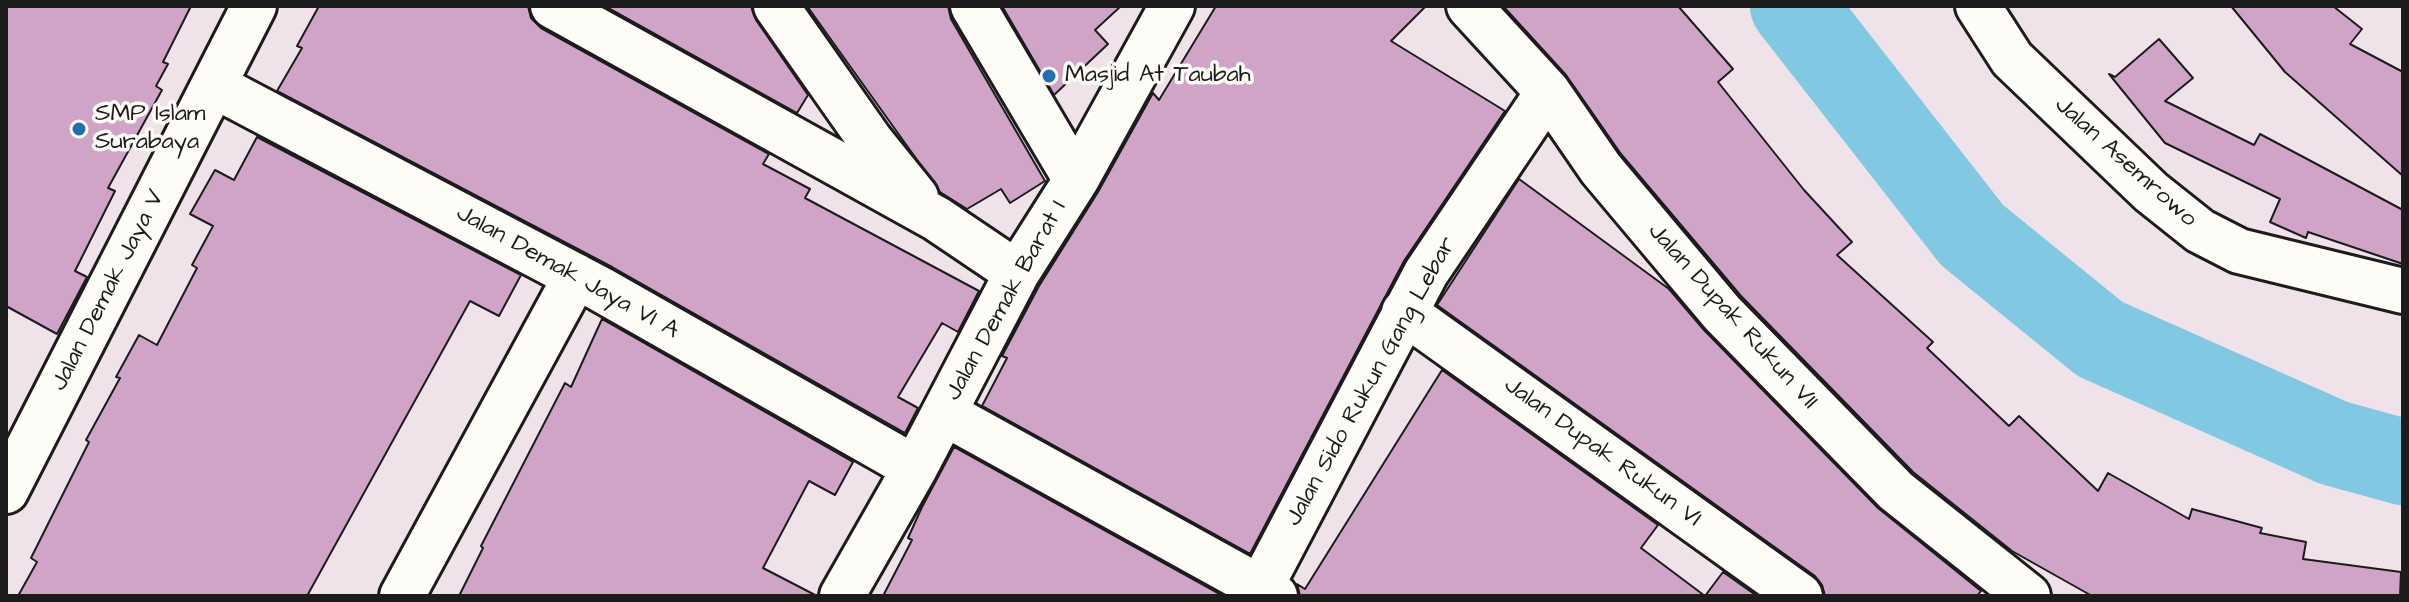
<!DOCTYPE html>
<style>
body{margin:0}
#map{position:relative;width:2409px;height:602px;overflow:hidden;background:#efe2e9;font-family:"Architects Daughter",sans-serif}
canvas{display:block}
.frame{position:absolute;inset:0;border:8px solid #1c1c1c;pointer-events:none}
</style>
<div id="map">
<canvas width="2409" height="602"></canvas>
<div class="frame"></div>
</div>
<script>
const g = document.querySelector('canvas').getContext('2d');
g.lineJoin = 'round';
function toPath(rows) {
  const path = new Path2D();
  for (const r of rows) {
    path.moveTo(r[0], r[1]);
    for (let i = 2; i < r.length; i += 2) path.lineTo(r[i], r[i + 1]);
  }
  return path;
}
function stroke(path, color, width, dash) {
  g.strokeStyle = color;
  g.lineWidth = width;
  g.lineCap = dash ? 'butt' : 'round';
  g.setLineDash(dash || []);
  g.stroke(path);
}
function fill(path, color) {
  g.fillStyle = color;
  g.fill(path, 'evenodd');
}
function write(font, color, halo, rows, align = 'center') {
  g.font = font + ' "Architects Daughter",sans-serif';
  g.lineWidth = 7;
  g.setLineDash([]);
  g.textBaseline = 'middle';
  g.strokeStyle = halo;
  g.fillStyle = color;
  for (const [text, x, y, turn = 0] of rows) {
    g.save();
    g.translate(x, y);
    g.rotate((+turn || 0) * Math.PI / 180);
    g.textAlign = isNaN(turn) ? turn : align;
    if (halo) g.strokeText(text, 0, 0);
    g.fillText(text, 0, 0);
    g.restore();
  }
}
const river = toPath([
 [1793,6,1972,235,2100,339,2334,443,2403,462]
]);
const building = toPath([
 [6,6,191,6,163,62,168,64,156,86,162,90,108,188,115,191,75,271,87,277,57,334,6,306,6,6],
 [319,6,528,6,531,18,541,28,769,154,763,164,810,189,805,198,979,291,958,332,942,323,898,397,918,408,905,433,612,267,277,91,302,48,297,46,319,6],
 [605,6,751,6,756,20,808,95,797,113,605,6],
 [807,6,948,6,951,19,1045,181,1010,203,1001,189,967,209,940,192,807,6],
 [1002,6,1121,6,1095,30,1108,44,1054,95,1002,6],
 [1216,6,1426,6,1391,41,1505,111,1404,261,1250,554,982,406,1007,358,1002,356,1039,286,1098,192,1153,93,1159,100,1216,6],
 [1503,6,1678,6,1733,69,1718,82,1804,190,1852,242,1837,255,1933,342,1927,348,2009,426,2019,416,2098,491,2108,473,2189,519,2192,509,2262,528,2260,533,2306,542,2303,559,2401,572,2400,596,2092,596,2012,551,1913,472,1741,296,1621,154,1566,75,1503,6],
 [2231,6,2333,6,2362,29,2350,44,2403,72,2403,176,2285,72,2231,6],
 [2159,39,2193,78,2165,101,2254,145,2260,134,2403,210,2403,264,2308,232,2306,238,2270,222,2280,199,2165,143,2109,74,2115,77,2159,39],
 [257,137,521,275,499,316,470,301,307,596,18,596,37,562,31,558,89,442,86,440,120,378,116,377,139,335,157,345,197,268,192,265,213,226,190,214,215,170,234,180,257,137],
 [1519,179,1669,289,1704,330,1878,508,1981,591,1977,596,1825,596,1822,585,1815,576,1437,305,1519,179],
 [602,319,853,462,835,495,809,481,763,568,817,596,459,596,483,548,481,546,565,383,571,387,602,319],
 [1442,370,1658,525,1641,548,1705,596,1300,596,1297,584,1305,589,1442,370],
 [954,447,1223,596,883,596,912,540,908,538,922,507,954,447],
 [1723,572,1757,596,1705,596,1723,572]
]);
const street = toPath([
 [553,6,937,219,1017,273],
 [776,6,870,140,916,197],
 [973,6,1076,180],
 [1469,6,1548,92,1601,169,1722,313,1896,491,2028,596],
 [1978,6,2012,59,2151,192,2200,231,2239,251,2403,291],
 [215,86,600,289,915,468],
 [1404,312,1800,596],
 [944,413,1275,596],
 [6,491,254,6],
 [402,596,576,276],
 [842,596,915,468,1017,273,1076,180,1172,6],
 [1256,596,1426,273,1548,92]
]);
const markers = [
 [1049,76,8,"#1f6fb2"],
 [79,129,8,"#1f6fb2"]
];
const poiNames = [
 ["Masjid At Taubah",1065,76],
 ["SMP Islam",95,115],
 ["Surabaya",95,143]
];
const streetNames = [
 ["Jalan Asemrowo",2125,163,42],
 ["Jalan Demak Jaya VI A",567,273,29],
 ["Jalan Demak Jaya V",109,291,-63],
 ["Jalan Demak Barat I",1007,301,-61],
 ["Jalan Dupak Rukun VII",1732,317,48],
 ["Jalan Sido Rukun Gang Lebar",1372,382,-61],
 ["Jalan Dupak Rukun VI",1602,453,36]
];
stroke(river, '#81c9e2', 86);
fill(building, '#cfa4c7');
stroke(building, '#1c1c1c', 2);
stroke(street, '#1c1c1c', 50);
stroke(street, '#fdfcf7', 44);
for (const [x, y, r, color] of markers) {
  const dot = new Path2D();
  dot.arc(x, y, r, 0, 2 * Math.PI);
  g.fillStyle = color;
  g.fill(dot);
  stroke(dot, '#fdfcf7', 3);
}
write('24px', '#1c1c1c', '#fdfcf7', poiNames, 'left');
write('24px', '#1c1c1c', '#fdfcf7', streetNames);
</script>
